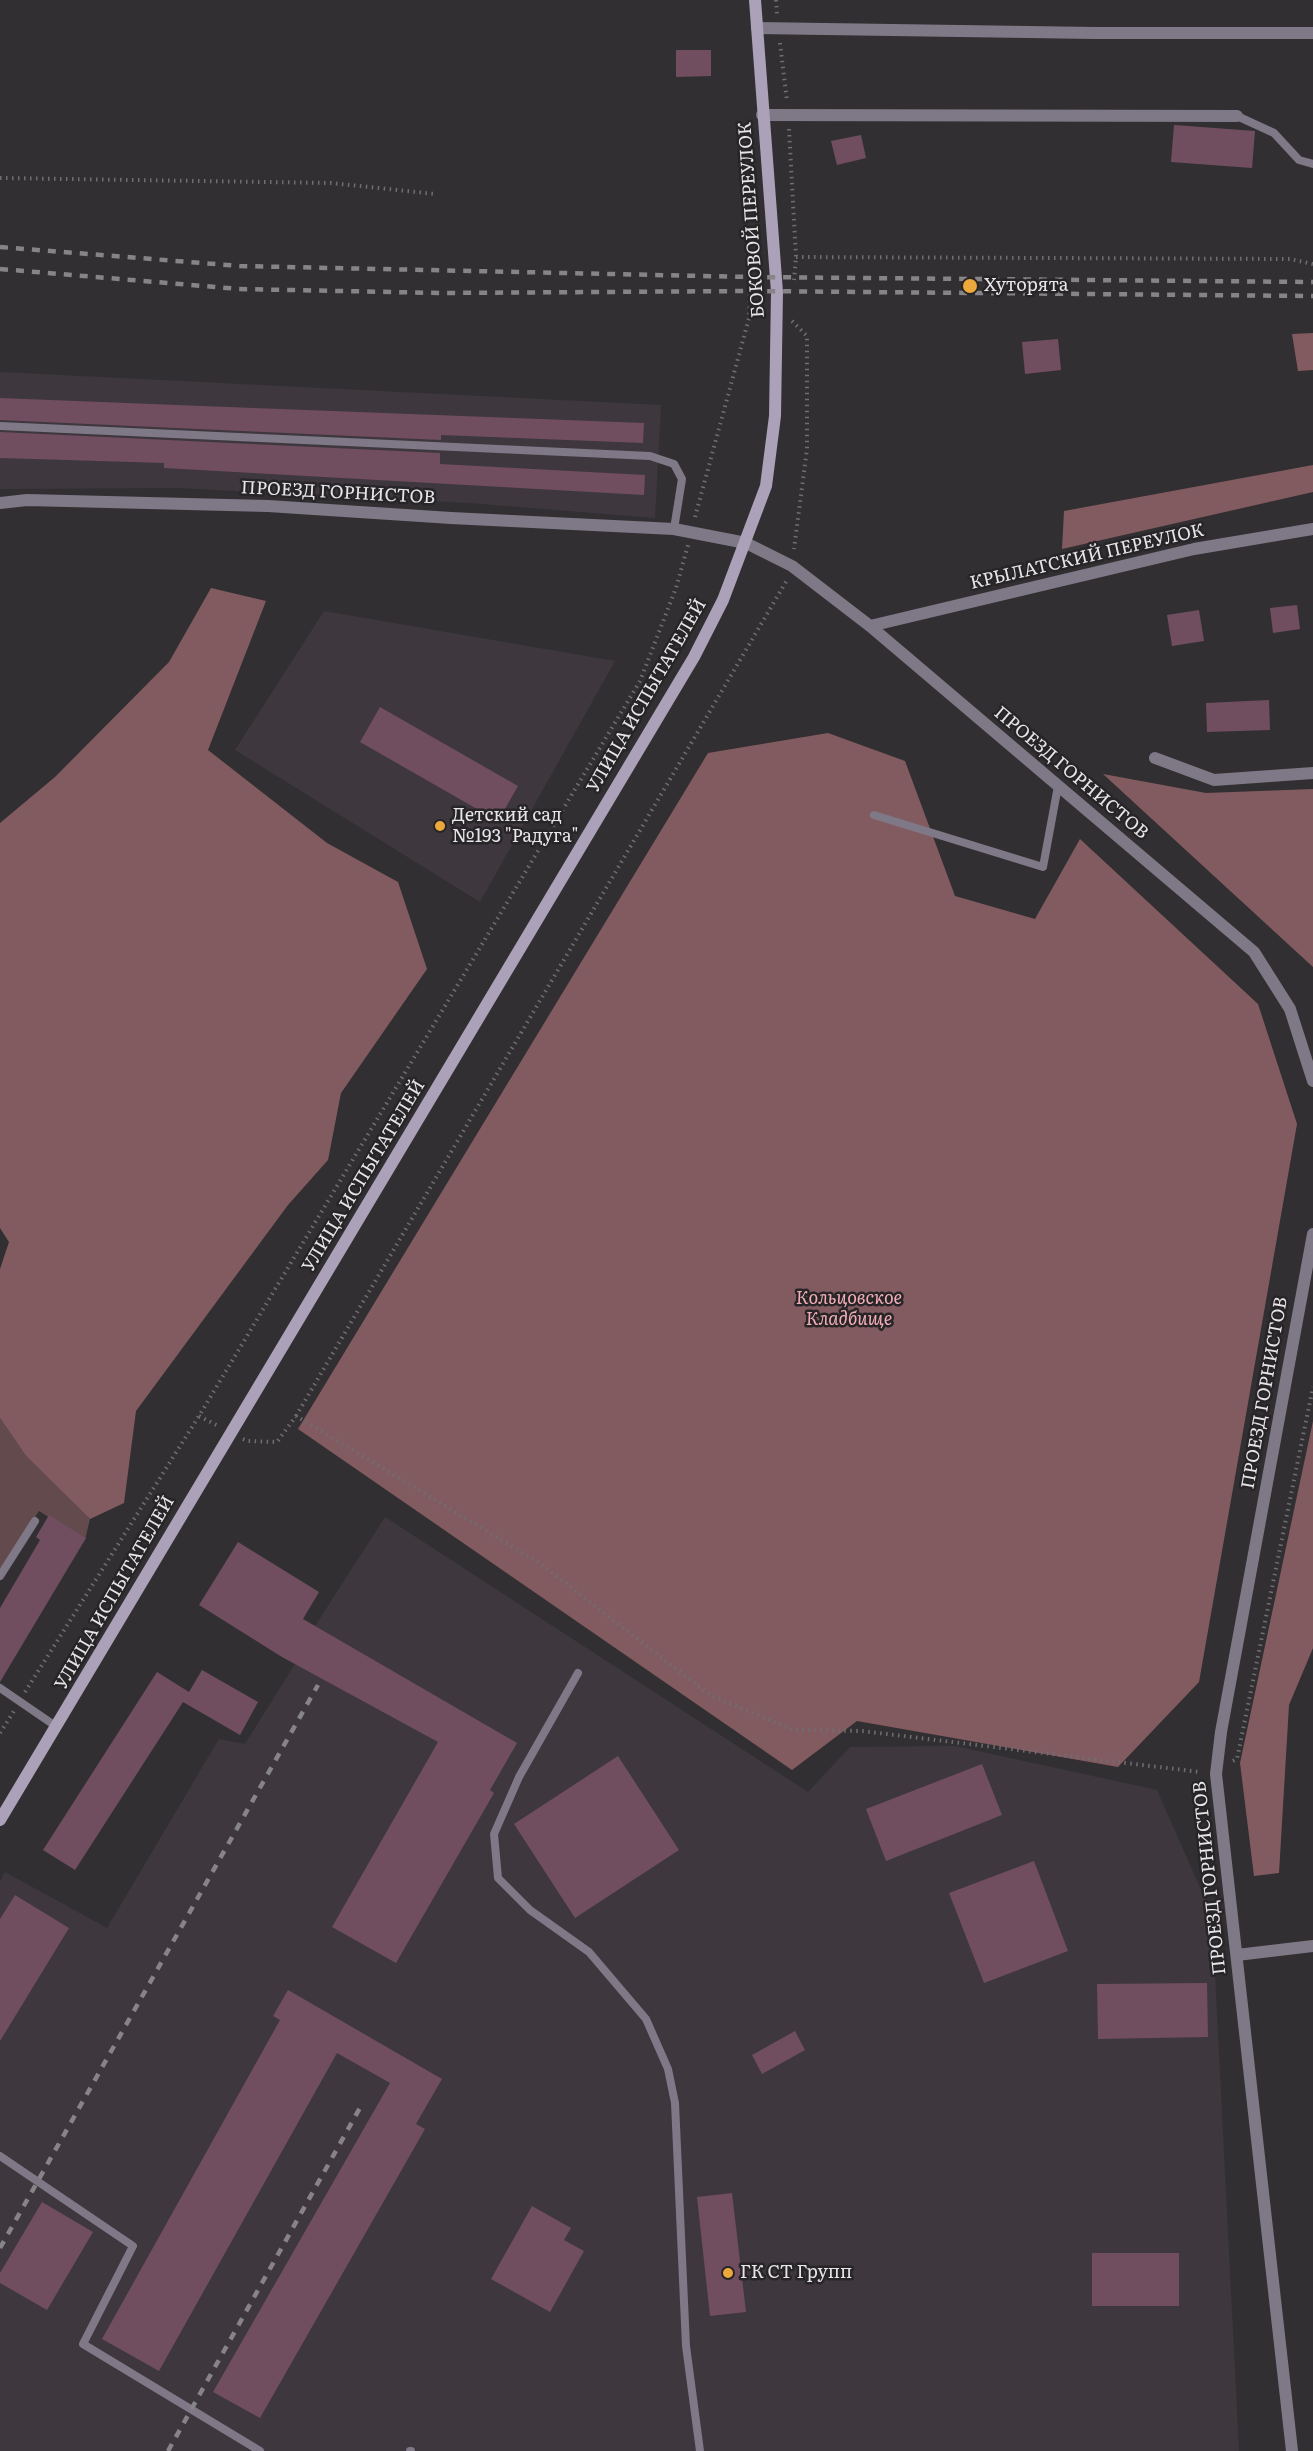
<!DOCTYPE html>
<meta charset="utf-8">
<style>
body{margin:0}
canvas{display:block;background:#312f31}
</style>
<canvas width="1313" height="2451"></canvas>
<script>
const g = document.querySelector('canvas').getContext('2d');
g.lineJoin = 'round';
function fill(path, color) {
  g.fillStyle = color;
  g.fill(path, 'evenodd');
}
function toPath(rows) {
  const path = new Path2D();
  for (const r of rows) {
    path.moveTo(r[0], r[1]);
    for (let i = 2; i < r.length; i += 2) path.lineTo(r[i], r[i + 1]);
  }
  return path;
}
function stroke(path, color, width, dash) {
  g.strokeStyle = color;
  g.lineWidth = width;
  g.lineCap = dash ? 'butt' : 'round';
  g.setLineDash(dash || []);
  g.stroke(path);
}
function write(font, color, halo, rows, align = 'center') {
  g.font = font + ' Literata,serif';
  g.lineWidth = 5;
  g.setLineDash([]);
  g.textBaseline = 'middle';
  g.strokeStyle = halo;
  g.fillStyle = color;
  for (const [text, x, y, turn = 0] of rows) {
    g.save();
    g.translate(x, y);
    g.rotate((+turn || 0) * Math.PI / 180);
    g.textAlign = isNaN(turn) ? turn : align;
    if (halo) g.strokeText(text, 0, 0);
    g.fillText(text, 0, 0);
    g.restore();
  }
}
const built = toPath([
 [0,372,661,405,655,518,470,503,178,488,0,489],
 [324,611,615,661,480,902,235,750],
 [385,1517,808,1792,850,1747,955,1746,1157,1790,1212,1915,1239,2451,0,2451,0,1881,5,1872,107,1928,219,1739,245,1744,295,1664,315,1626]
]);
const green = toPath([
 [0,1418,26,1456,90,1519,85,1540,39,1511,0,1570]
]);
const forest = toPath([
 [1313,333,1313,370,1298,371,1292,334],
 [1313,465,1313,492,1062,549,1064,511],
 [211,588,266,601,208,750,327,843,398,882,427,969,341,1093,328,1160,288,1205,136,1411,124,1503,90,1519,26,1456,0,1418,0,1269,9,1242,0,1228,0,823,55,777,169,662],
 [828,733,905,761,955,896,1035,919,1080,839,1258,1004,1297,1124,1199,1682,1118,1767,857,1721,792,1770,298,1429,708,753],
 [1103,774,1206,793,1313,789,1313,967],
 [1313,1421,1313,1648,1289,1705,1279,1873,1254,1876,1240,1763]
]);
const building = toPath([
 [676,50,711,50,711,76,676,77],
 [1174,125,1255,131,1252,168,1171,162],
 [861,135,866,158,837,165,831,141],
 [1058,339,1061,370,1025,374,1022,342],
 [0,398,202,406,644,423,643,443,441,435,441,440,0,420],
 [0,432,440,453,440,464,645,475,644,495,164,468,164,463,0,458],
 [1297,605,1300,629,1273,633,1270,608],
 [1199,610,1204,641,1172,646,1167,615],
 [1269,700,1270,730,1207,732,1206,703],
 [380,707,518,786,498,821,360,742],
 [49,1515,86,1538,0,1682,0,1608,40,1540,36,1537],
 [238,1542,319,1592,303,1619,517,1743,490,1790,494,1793,396,1963,332,1927,438,1742,282,1657,199,1605],
 [202,1670,258,1702,240,1735,183,1702,75,1870,43,1850,157,1672,189,1692],
 [618,1756,679,1850,575,1918,514,1824],
 [982,1764,1002,1815,886,1861,866,1809],
 [1034,1861,1068,1951,984,1983,949,1893],
 [15,1895,69,1928,0,2041,0,1919],
 [1207,1983,1208,2037,1098,2039,1097,1984],
 [288,1990,442,2079,416,2124,425,2129,260,2418,213,2392,390,2083,337,2053,159,2371,102,2339,280,2020,273,2016],
 [795,2031,805,2050,762,2074,752,2055],
 [732,2193,746,2312,710,2316,697,2197],
 [42,2202,93,2232,47,2310,0,2283,0,2273],
 [532,2206,571,2228,564,2240,584,2251,550,2312,491,2279],
 [1092,2253,1179,2253,1179,2306,1092,2306]
]);
const path = toPath([
 [776,0,777,14],
 [780,43,787,101],
 [789,129,796,257,794,280],
 [0,178,331,183,435,194],
 [796,257,1290,259,1313,264],
 [792,321,807,336,807,449,794,549],
 [695,517,749,318,750,291],
 [199,1416,218,1426],
 [296,1416,787,580],
 [243,1439,248,1441,277,1442,296,1416,538,1562,710,1695,793,1730,862,1731,1200,1772],
 [25,1692,199,1416,640,681,676,588,688,545],
 [0,1733,14,1711],
 [1233,1761,1237,1759,1313,1387]
]);
const service = toPath([
 [1237,116,1274,133,1299,160,1313,164],
 [0,426,650,456,674,464,682,479,674,529],
 [874,815,1043,867,1058,786],
 [0,1576,35,1521],
 [578,1673,519,1777,494,1834,498,1878,530,1910,589,1952,646,2019,668,2069,675,2103,686,2346,700,2451],
 [0,1688,57,1727],
 [0,2156,133,2246,83,2344,260,2451],
 [410,2451,411,2451]
]);
const minor = toPath([
 [757,28,1095,33,1313,33],
 [762,115,1237,116],
 [0,503,27,500,268,506,451,518,674,529,746,543,792,566,870,626,1254,952,1290,1009,1313,1081],
 [870,626,1194,549,1313,529],
 [1155,758,1214,780,1313,773],
 [1237,1955,1313,1946],
 [1292,2451,1216,1774,1221,1732,1313,1234]
]);
const secondary = toPath([
 [0,1820,694,657,723,600,766,486,775,416,777,292,755,0]
]);
const rail = toPath([
 [0,247,240,266,750,277,1313,282],
 [0,269,239,289,442,293,750,291,1313,296],
 [0,2248,318,1685],
 [168,2451,361,2106]
]);
const markers = [
 [970,286,8,"#eda83b"],
 [440,826,6,"#eda83b"],
 [728,2273,6,"#eda83b"]
];
const streetNames = [
 ["БОКОВОЙ ПЕРЕУЛОК",752,220,-94],
 ["ПРОЕЗД ГОРНИСТОВ",338,493,3],
 ["КРЫЛАТСКИЙ ПЕРЕУЛОК",1087,557,-13],
 ["УЛИЦА ИСПЫТАТЕЛЕЙ",647,696,-60],
 ["ПРОЕЗД ГОРНИСТОВ",1071,773,40],
 ["УЛИЦА ИСПЫТАТЕЛЕЙ",364,1176,-59],
 ["ПРОЕЗД ГОРНИСТОВ",1265,1393,-80],
 ["УЛИЦА ИСПЫТАТЕЛЕЙ",115,1593,-60],
 ["ПРОЕЗД ГОРНИСТОВ",1210,1878,-96]
];
const poiNames = [
 ["Хуторята",984,286],
 ["Детский сад",452,816],
 ["№193 \"Радуга\"",452,837],
 ["ГК СТ Групп",740,2273]
];
const parkNames = [
 ["Кольцовское",849,1299],
 ["Кладбище",849,1320]
];
fill(built, '#3e373e');
fill(green, '#634a4d');
fill(forest, '#825b60');
fill(building, '#704e5f');
stroke(path, '#706e70', 4, [1.5, 4.5]);
stroke(service, '#7f7887', 8);
stroke(minor, '#7f7887', 12);
stroke(secondary, '#aba1b8', 12);
stroke(rail, '#868486', 4.5, [8, 8]);
for (const [x, y, r, color] of markers) {
  const dot = new Path2D();
  dot.arc(x, y, r, 0, 2 * Math.PI);
  g.fillStyle = color;
  g.fill(dot);
  stroke(dot, '#272527', 2);
}
write('18px', '#e7e5e7', '#272527', streetNames);
write('18px', '#e7e5e7', '#272527', poiNames, 'left');
write('italic 18px', '#f3aeb7', '#272527', parkNames);
</script>
